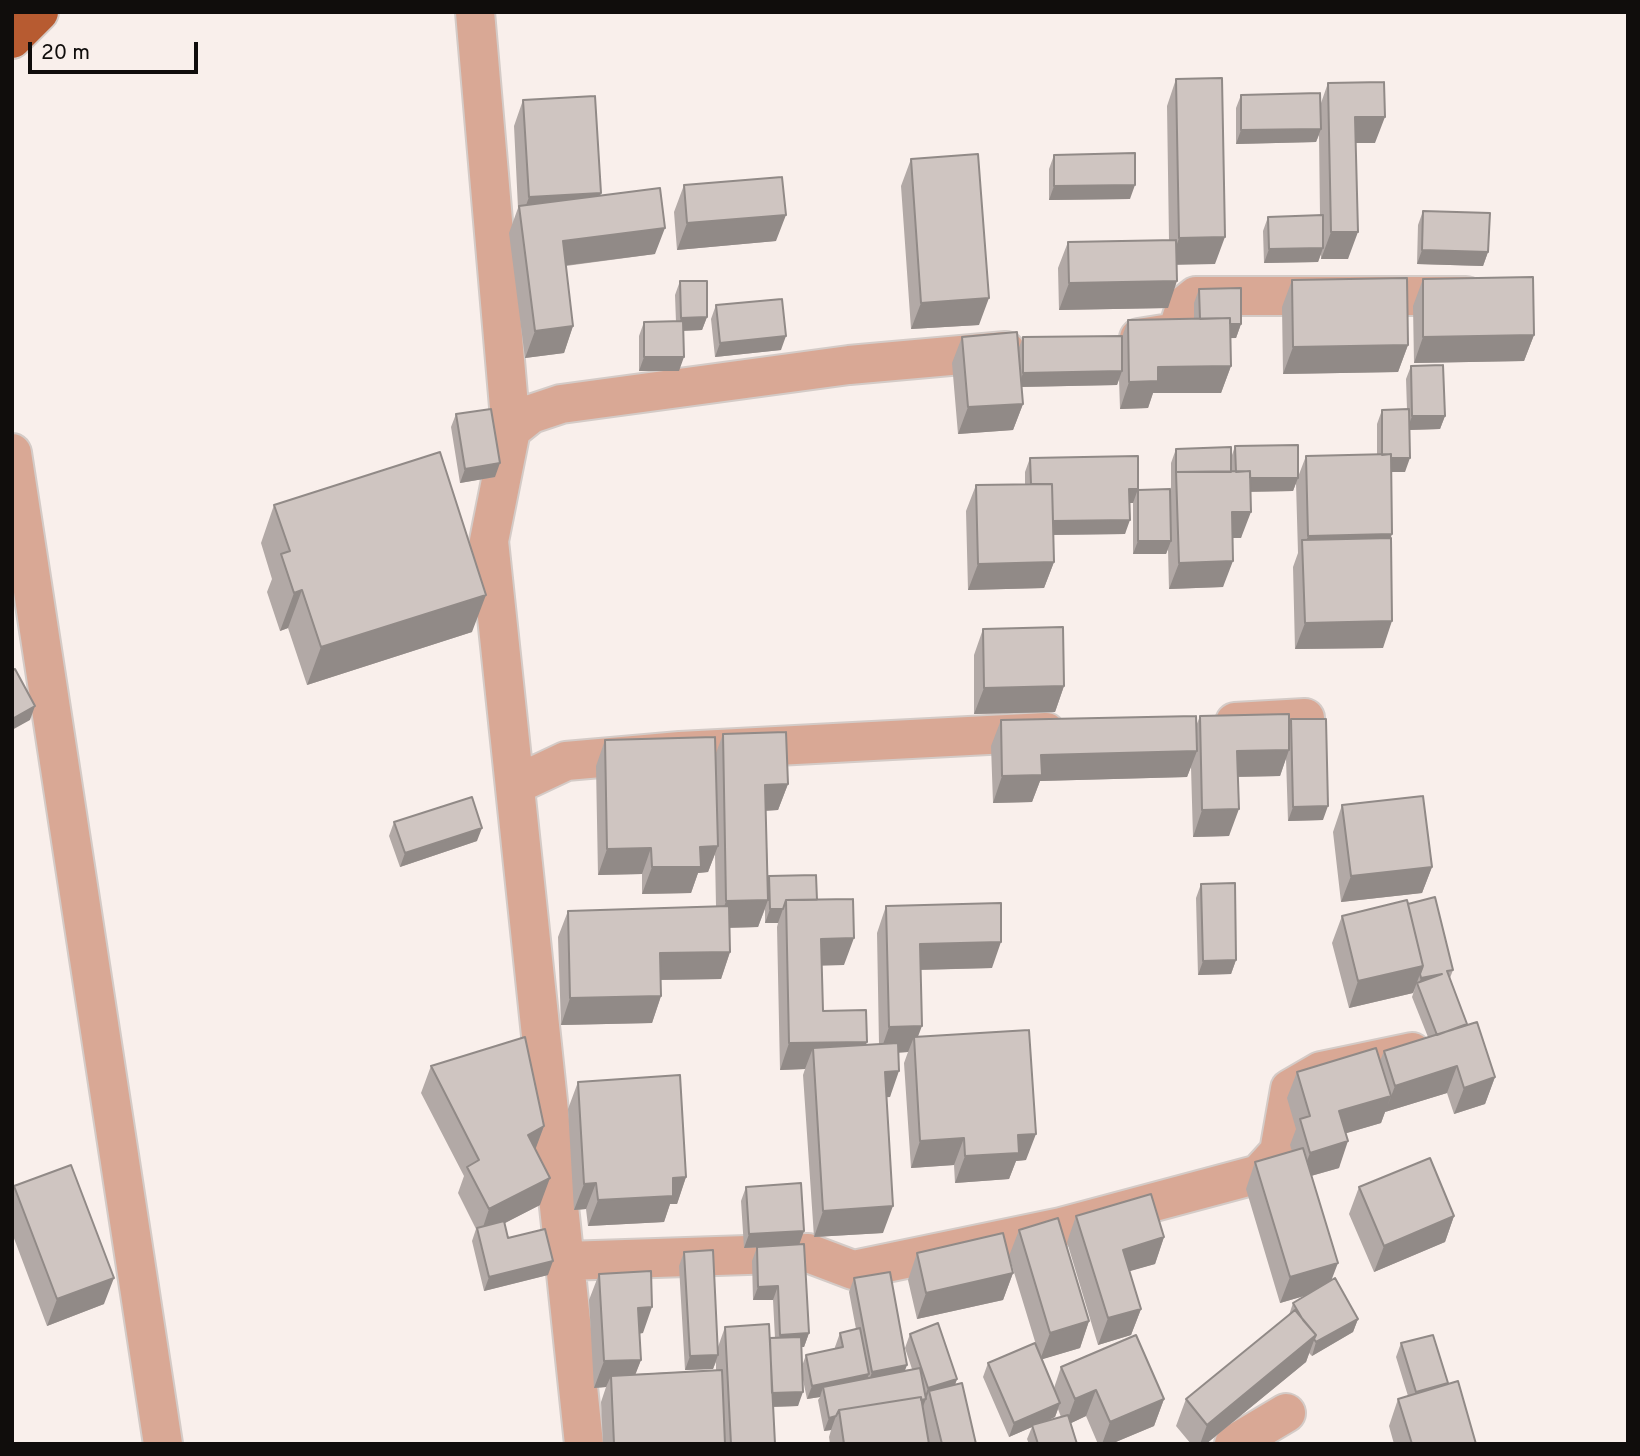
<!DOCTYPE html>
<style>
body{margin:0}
#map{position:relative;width:1640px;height:1456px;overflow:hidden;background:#f9efeb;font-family:Overpass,sans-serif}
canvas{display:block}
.frame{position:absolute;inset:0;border:14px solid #100d0c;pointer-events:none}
.scale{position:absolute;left:28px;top:42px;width:170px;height:32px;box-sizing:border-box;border:4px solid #100d0c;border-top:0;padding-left:9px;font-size:21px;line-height:24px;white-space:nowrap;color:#100d0c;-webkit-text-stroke:5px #f9efeb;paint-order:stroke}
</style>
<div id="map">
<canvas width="1640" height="1456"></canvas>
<div class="frame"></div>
<div class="scale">20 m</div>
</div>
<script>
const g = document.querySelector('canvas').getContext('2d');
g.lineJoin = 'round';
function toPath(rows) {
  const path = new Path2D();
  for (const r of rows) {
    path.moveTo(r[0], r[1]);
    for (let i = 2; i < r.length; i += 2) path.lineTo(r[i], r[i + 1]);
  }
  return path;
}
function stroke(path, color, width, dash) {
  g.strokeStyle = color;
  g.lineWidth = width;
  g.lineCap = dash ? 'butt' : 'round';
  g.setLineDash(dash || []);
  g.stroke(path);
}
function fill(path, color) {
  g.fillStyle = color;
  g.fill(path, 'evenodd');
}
const minor = toPath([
 [475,12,511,430,489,541,584,1444],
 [1139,338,1177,332,1186,304,1196,296,1466,296],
 [511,430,531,414,561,404,849,365,1006,351],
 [12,453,163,1444],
 [1235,722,1305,718],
 [515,785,566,761,680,751,1046,732],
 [565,1261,808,1253,853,1270,1061,1227,1259,1174,1279,1152,1290,1089,1321,1071,1412,1052],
 [1234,1444,1286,1413]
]);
const trunk = toPath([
 [12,39,39,12]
]);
const wall = toPath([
 [1176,79,1215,264,1177,264,1168,308,1059,310,1058,268,1068,242,1169,240,1167,106],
 [1328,83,1375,143,1356,143,1348,259,1321,259,1321,254,1318,262,1264,263,1263,231,1268,217,1320,215,1319,135,1316,142,1236,144,1236,108,1241,95,1321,103],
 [523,100,601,193,600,196,655,254,566,266,573,326,564,353,525,358,509,233,518,208,514,126],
 [1054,155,1130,199,1049,200,1049,169],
 [911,159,979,325,911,329,901,186],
 [684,185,776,241,677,250,674,212],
 [1423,211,1488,252,1483,266,1417,264,1418,225],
 [1423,279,1534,335,1524,361,1414,363,1413,306],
 [1292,280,1408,345,1398,372,1283,374,1282,307],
 [680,281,707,317,702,330,683,331,679,371,639,371,639,336,644,322,676,322,675,295],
 [1199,289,1241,324,1236,338,1231,338,1231,366,1221,393,1153,393,1148,408,1120,409,1119,379,1117,385,1021,387,1023,404,1013,430,958,434,952,363,962,337,1018,350,1023,337,1122,337,1128,320,1194,319,1194,303],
 [716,305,781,350,715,357,711,319],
 [1411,366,1445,416,1440,429,1410,430,1405,472,1391,472,1391,539,1383,648,1295,649,1293,567,1298,553,1296,483,1293,491,1250,492,1241,538,1232,538,1223,587,1169,589,1168,549,1166,554,1133,554,1133,503,1130,503,1125,534,1053,535,1054,562,1044,588,968,590,966,511,976,485,1025,484,1025,472,1030,458,1138,490,1170,491,1171,487,1171,463,1176,449,1231,458,1235,446,1298,477,1306,456,1377,455,1377,424,1382,410,1407,409,1406,379],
 [456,414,495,477,460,483,451,427],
 [274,505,472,632,307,685,288,628,280,631,267,592,272,579,261,543],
 [983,629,1064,686,1055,712,974,714,974,655],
 [1200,716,1289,725,1291,719,1323,820,1288,821,1286,758,1280,776,1238,777,1229,836,1193,837,1191,767,1187,777,1040,781,1032,802,993,803,991,746,1001,720,1196,726],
 [723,734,788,784,778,810,766,811,768,881,769,876,817,900,844,965,822,965,823,1011,867,1042,865,1045,879,1044,877,933,886,906,992,968,920,970,918,1037,1026,1160,1016,1161,1009,1179,955,1183,954,1165,911,1168,904,1063,908,1052,898,1053,890,1097,886,1097,883,1233,814,1237,803,1075,805,1069,780,1070,777,927,778,923,765,923,765,909,758,927,729,928,730,952,721,979,661,980,661,996,652,1023,561,1025,558,937,568,911,716,906,715,854,708,872,698,873,691,893,642,894,642,874,598,875,596,766,605,740,716,753],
 [1342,805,1432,867,1422,893,1341,902,1333,832],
 [394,822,477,841,400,867,389,836],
 [1201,884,1236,960,1231,974,1198,975,1196,898],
 [1408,904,1453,970,1450,978,1467,1024,1495,1077,1485,1104,1454,1114,1447,1093,1385,1112,1381,1123,1346,1133,1339,1168,1311,1176,1331,1280,1358,1319,1353,1332,1312,1356,1309,1353,1306,1362,1206,1444,1191,1444,1176,1426,1186,1399,1289,1315,1293,1303,1304,1296,1280,1303,1246,1189,1255,1162,1292,1151,1290,1145,1296,1129,1287,1098,1297,1072,1380,1061,1384,1051,1428,1037,1412,997,1415,988,1413,993,1349,1008,1332,943,1342,916],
 [431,1066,544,1126,535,1149,540,1205,504,1223,508,1238,548,1275,484,1291,472,1241,476,1229,458,1193,464,1176,421,1093],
 [578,1082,686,1177,677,1204,670,1204,664,1222,588,1226,586,1209,574,1210,568,1109],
 [14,1186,104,1304,47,1326,12,1233,12,1191],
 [746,1187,804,1231,799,1245,809,1333,804,1347,801,1347,802,1366,806,1355,835,1349,835,1347,840,1333,856,1329,849,1292,854,1278,905,1370,912,1369,905,1348,910,1334,957,1379,955,1385,976,1444,830,1444,829,1437,831,1430,824,1431,818,1400,820,1397,807,1399,802,1375,798,1406,773,1407,775,1444,603,1444,601,1402,606,1387,594,1388,589,1300,599,1274,643,1333,639,1334,641,1360,635,1374,716,1370,716,1362,713,1369,685,1370,679,1266,684,1252,718,1347,725,1327,770,1338,775,1338,773,1300,753,1300,752,1261,757,1247,768,1247,744,1248,741,1201],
 [1359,1187,1454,1216,1445,1242,1374,1272,1349,1214],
 [1076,1216,1164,1237,1155,1264,1129,1271,1141,1309,1131,1335,1098,1345,1067,1242],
 [1019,1230,1089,1321,1080,1348,1042,1359,1054,1388,1061,1367,1164,1399,1154,1426,1111,1444,1098,1444,1086,1416,1071,1423,1077,1444,1029,1444,1027,1439,1032,1427,1009,1437,983,1377,988,1363,1037,1348,1009,1256],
 [1058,1409,1061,1417,1046,1421,1055,1417],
 [917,1253,1013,1273,1003,1300,917,1319,908,1280],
 [1401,1343,1447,1384,1476,1444,1394,1444,1389,1426,1398,1399,1408,1396,1396,1357]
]);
const shadedWall = toPath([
 [1355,117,1385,117,1375,143,1346,143],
 [1321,129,1316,142,1236,144,1241,130],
 [1135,185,1130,199,1049,200,1054,186],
 [601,193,591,219,521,219,529,197],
 [786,215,776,241,677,250,687,223],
 [665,228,655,254,553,267,563,241],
 [1331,232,1358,232,1348,259,1321,259],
 [1225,237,1215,264,1170,265,1179,238],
 [1323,248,1318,262,1264,263,1269,249],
 [1422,250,1488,252,1483,266,1417,264],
 [1177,281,1168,308,1059,310,1069,283],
 [989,298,979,325,911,329,921,303],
 [707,317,702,330,676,331,681,318],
 [1241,324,1236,338,1195,339,1200,325],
 [573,326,564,353,525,358,535,331],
 [1534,335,1524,361,1414,363,1423,337],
 [786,336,781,350,715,357,720,343],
 [1408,345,1398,372,1283,374,1293,347],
 [644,357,684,357,679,371,639,371],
 [1231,366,1221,393,1153,393,1148,408,1120,409,1129,382,1158,367],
 [1122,371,1117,385,1018,387,1023,373],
 [1023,404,1013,430,958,434,968,407],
 [1412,416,1445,416,1440,429,1407,430],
 [1410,458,1405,472,1377,472,1382,459],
 [500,463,495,477,460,483,465,469],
 [1298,478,1293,491,1231,492,1236,479],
 [1129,489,1138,489,1133,503,1124,503],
 [1232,512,1251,512,1241,538,1222,538],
 [1130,520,1125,534,1044,535,1049,521],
 [1392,534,1383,561,1303,550,1308,536],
 [1138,541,1171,541,1166,554,1133,554],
 [1233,561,1223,587,1169,589,1179,563],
 [1054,562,1044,588,968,590,978,564],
 [302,590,288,628,280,631,294,593],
 [486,595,472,632,307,685,321,647],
 [1392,621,1383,648,1295,649,1305,623],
 [1064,686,1055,712,974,714,984,688],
 [35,706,30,720,12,730,12,719],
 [1289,750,1280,776,1227,777,1237,751],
 [1197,751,1187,777,1040,781,1032,802,993,803,1002,776,1041,755],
 [788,784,778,810,755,811,765,785],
 [1328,806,1323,820,1288,821,1293,807],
 [1239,809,1229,836,1193,837,1202,810],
 [482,828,477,841,400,867,405,853],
 [718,846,708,872,698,873,691,893,642,894,652,867,700,847],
 [651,848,642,874,598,875,607,849],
 [1432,867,1422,893,1341,902,1351,876],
 [768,900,758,927,717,928,726,901],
 [770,909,783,909,778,923,765,923],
 [854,938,844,965,811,966,821,939],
 [1001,942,992,968,910,970,920,944],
 [730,952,721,979,650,980,660,953],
 [1236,960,1231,974,1198,975,1203,961],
 [1423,966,1413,993,1349,1008,1358,981],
 [1442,974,1418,986,1421,978],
 [661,996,652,1023,561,1025,570,998],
 [922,1026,914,1047,914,1037,908,1052,880,1053,889,1027],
 [867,1042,857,1068,813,1048,805,1069,780,1070,789,1043],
 [1457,1066,1447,1093,1385,1112,1395,1086],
 [899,1071,890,1097,875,1098,885,1072],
 [1495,1077,1485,1104,1454,1114,1464,1088],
 [1391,1096,1381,1123,1330,1138,1339,1111],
 [544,1126,534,1153,528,1135],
 [1036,1134,1026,1160,1016,1161,1009,1179,955,1183,965,1156,1018,1135],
 [964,1138,954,1165,911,1168,920,1141],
 [1348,1141,1339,1168,1300,1179,1310,1153],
 [686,1177,677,1204,670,1204,664,1222,588,1226,598,1200,673,1178],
 [550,1178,540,1205,480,1236,489,1209],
 [596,1183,586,1209,574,1210,584,1184],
 [893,1206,883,1233,814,1237,823,1211],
 [1454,1216,1445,1242,1374,1272,1384,1246],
 [804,1231,799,1245,744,1248,749,1234],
 [1164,1237,1155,1264,1113,1276,1123,1250],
 [553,1261,548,1275,484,1291,489,1277],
 [1338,1263,1328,1289,1280,1303,1290,1277],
 [1013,1273,1003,1300,917,1319,926,1293],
 [114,1278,104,1304,47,1326,57,1299],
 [778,1286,773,1300,753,1300,758,1287],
 [652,1307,643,1333,628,1334,638,1308],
 [1141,1309,1131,1335,1098,1345,1108,1318],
 [1358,1319,1353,1332,1312,1356,1316,1342],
 [1089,1321,1080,1348,1040,1360,1050,1333],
 [809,1333,804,1347,775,1348,780,1335],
 [1316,1335,1306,1362,1206,1444,1200,1444,1207,1425],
 [718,1355,713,1369,685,1370,690,1356],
 [641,1360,631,1386,611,1376,606,1387,594,1388,604,1361],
 [907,1365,902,1379,867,1386,872,1372],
 [869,1374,864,1388,823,1387,820,1397,807,1399,812,1386],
 [957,1379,952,1393,929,1391,921,1412,841,1428,924,1399,928,1388],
 [1096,1390,1086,1416,1065,1426,1075,1399],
 [803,1392,798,1406,766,1407,771,1393],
 [1164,1399,1154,1426,1111,1444,1102,1444,1110,1422],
 [1060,1403,1055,1417,1033,1427,1032,1425,1032,1427,1009,1437,1014,1423],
 [836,1416,831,1430,824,1431,829,1418]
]);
const building = toPath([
 [1222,78,1225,237,1179,238,1176,79,1222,78],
 [1384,82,1385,117,1355,117,1358,232,1331,232,1328,83,1384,82],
 [1320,93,1321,129,1241,130,1241,95,1320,93],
 [595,96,601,193,529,197,523,100,595,96],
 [1135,153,1135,185,1054,186,1054,155,1135,153],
 [978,154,989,298,921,303,911,159,978,154],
 [782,177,786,215,687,223,684,185,782,177],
 [660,188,665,228,563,241,573,326,535,331,519,206,660,188],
 [1423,211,1490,213,1488,252,1422,250,1423,211],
 [1323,215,1323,248,1269,249,1268,217,1323,215],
 [1176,240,1177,281,1069,283,1068,242,1176,240],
 [1533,277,1534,335,1423,337,1423,279,1533,277],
 [1407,278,1408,345,1293,347,1292,280,1407,278],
 [680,281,707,281,707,317,681,318,680,281],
 [1241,288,1241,324,1230,324,1230,318,1200,319,1199,289,1241,288],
 [782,299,786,336,720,343,716,305,782,299],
 [1230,318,1231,366,1158,367,1158,381,1129,382,1128,320,1230,318],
 [683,321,684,357,644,357,644,322,683,321],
 [1017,332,1023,404,968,407,962,337,1017,332],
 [1122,336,1122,371,1023,373,1023,337,1122,336],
 [1443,365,1445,416,1412,416,1411,366,1443,365],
 [491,409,500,463,465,469,456,414,491,409],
 [1409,409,1410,458,1391,458,1391,454,1382,455,1382,410,1409,409],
 [1298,445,1298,478,1250,478,1250,471,1236,472,1235,446,1298,445],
 [1231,447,1231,472,1176,472,1176,473,1176,449,1231,447],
 [440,452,486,595,321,647,302,590,294,593,281,554,290,551,274,505,440,452],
 [1391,454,1392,534,1308,536,1306,456,1391,454],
 [1138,456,1138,489,1129,489,1130,520,1053,521,1052,484,1031,484,1030,458,1138,456],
 [1250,471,1251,512,1232,512,1233,561,1179,563,1176,472,1250,471],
 [1052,484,1054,562,978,564,976,485,1052,484],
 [1170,489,1171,541,1138,541,1138,490,1170,489],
 [1391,538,1392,621,1305,623,1302,540,1391,538],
 [1063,627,1064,686,984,688,983,629,1063,627],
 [15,669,35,706,12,719,12,670,15,669],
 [1289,714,1289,750,1237,751,1239,809,1202,810,1200,716,1289,714],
 [1196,716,1197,751,1041,755,1042,775,1002,776,1001,720,1196,716],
 [1291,719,1326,719,1328,806,1293,807,1291,719],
 [786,732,788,784,765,785,768,900,726,901,723,734,786,732],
 [715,737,718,846,700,847,701,867,652,867,651,848,607,849,605,740,715,737],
 [1423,796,1432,867,1351,876,1342,805,1423,796],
 [472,797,482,828,405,853,394,822,472,797],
 [816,875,817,900,786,900,783,909,770,909,769,876,816,875],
 [1235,883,1236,960,1203,961,1201,884,1235,883],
 [1435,897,1453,970,1447,971,1467,1024,1437,1035,1417,983,1442,974,1421,978,1420,974,1423,966,1408,904,1435,897],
 [853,899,854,938,821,939,823,1011,866,1010,867,1042,789,1043,786,900,853,899],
 [1407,900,1423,966,1358,981,1342,916,1407,900],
 [1001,903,1001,942,920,944,922,1026,889,1027,886,906,1001,903],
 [729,906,730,952,660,953,661,996,570,998,568,911,729,906],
 [1477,1022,1495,1077,1464,1088,1457,1066,1395,1086,1384,1051,1477,1022],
 [1029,1030,1036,1134,1018,1135,1019,1153,965,1156,964,1138,920,1141,914,1037,1029,1030],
 [525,1037,544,1126,528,1135,550,1178,489,1209,467,1167,479,1160,431,1066,525,1037],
 [898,1043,899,1071,885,1072,893,1206,823,1211,813,1048,898,1043],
 [1376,1048,1391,1096,1339,1111,1348,1141,1310,1153,1300,1119,1310,1116,1297,1072,1376,1048],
 [680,1075,686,1177,673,1178,673,1196,598,1200,596,1183,584,1184,578,1082,680,1075],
 [1303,1148,1338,1263,1290,1277,1255,1162,1303,1148],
 [1430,1158,1454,1216,1384,1246,1359,1187,1430,1158],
 [71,1165,114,1278,57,1299,14,1186,71,1165],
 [801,1183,804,1231,749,1234,746,1187,801,1183],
 [1151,1194,1164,1237,1123,1250,1141,1309,1108,1318,1076,1216,1151,1194],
 [1058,1218,1089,1321,1050,1333,1019,1230,1058,1218],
 [504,1221,508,1238,545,1229,553,1261,489,1277,477,1228,504,1221],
 [1003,1233,1013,1273,926,1293,917,1253,1003,1233],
 [804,1244,809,1333,780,1335,778,1286,758,1287,757,1247,804,1244],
 [713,1250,718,1355,690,1356,684,1252,713,1250],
 [651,1271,652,1307,638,1308,641,1360,604,1361,599,1274,651,1271],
 [890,1272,907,1365,872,1372,854,1278,890,1272],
 [1335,1278,1358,1319,1316,1342,1314,1339,1316,1335,1303,1320,1293,1303,1335,1278],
 [1295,1310,1316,1335,1207,1425,1186,1399,1295,1310],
 [938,1323,957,1379,928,1388,910,1334,938,1323],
 [769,1324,775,1444,731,1444,725,1327,769,1324],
 [860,1328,869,1374,812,1386,806,1355,843,1347,840,1333,860,1328],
 [1136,1335,1164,1399,1110,1422,1096,1390,1075,1399,1061,1367,1136,1335],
 [1433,1335,1448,1383,1416,1392,1401,1343,1433,1335],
 [801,1337,803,1392,772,1393,770,1338,801,1337],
 [1035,1343,1060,1403,1014,1423,988,1363,1035,1343],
 [920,1368,926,1399,921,1400,921,1397,839,1410,836,1416,829,1418,823,1387,920,1368],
 [722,1370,725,1444,614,1444,611,1376,722,1370],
 [1458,1381,1476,1444,1412,1444,1398,1399,1458,1381],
 [962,1383,976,1444,942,1444,929,1391,962,1383],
 [921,1397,929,1444,844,1444,839,1410,921,1397],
 [1068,1415,1077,1444,1038,1444,1032,1425,1068,1415]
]);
stroke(minor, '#d4cbc7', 42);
stroke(trunk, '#d4cbc7', 42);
stroke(minor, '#d9a895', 38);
stroke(trunk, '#b75b31', 38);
fill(wall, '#b2a9a6');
fill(shadedWall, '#918a87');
fill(building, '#cfc5c1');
stroke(building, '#918a87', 2);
</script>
